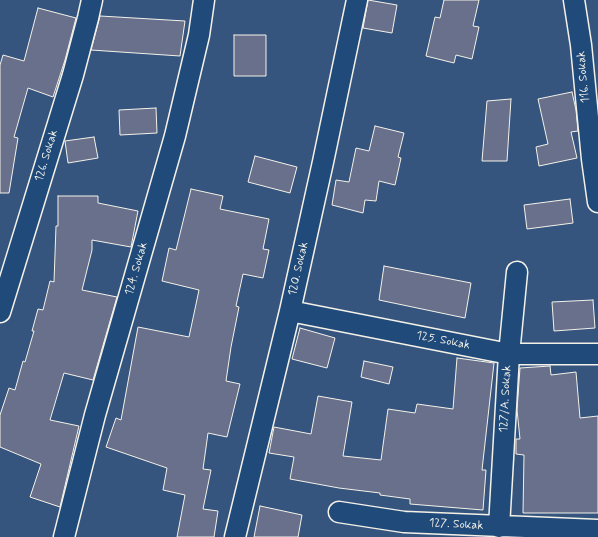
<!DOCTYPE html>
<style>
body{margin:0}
canvas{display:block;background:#35557f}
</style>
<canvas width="598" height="537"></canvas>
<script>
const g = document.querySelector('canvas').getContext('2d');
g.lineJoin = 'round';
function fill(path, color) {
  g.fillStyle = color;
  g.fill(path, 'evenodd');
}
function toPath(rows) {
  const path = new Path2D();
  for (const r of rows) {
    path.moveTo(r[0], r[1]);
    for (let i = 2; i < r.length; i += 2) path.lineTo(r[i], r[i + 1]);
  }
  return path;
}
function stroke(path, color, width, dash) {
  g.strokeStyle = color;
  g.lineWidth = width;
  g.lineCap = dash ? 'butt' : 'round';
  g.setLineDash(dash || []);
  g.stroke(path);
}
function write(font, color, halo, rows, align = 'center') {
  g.font = font + ' Mynerve,sans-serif';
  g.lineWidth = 3;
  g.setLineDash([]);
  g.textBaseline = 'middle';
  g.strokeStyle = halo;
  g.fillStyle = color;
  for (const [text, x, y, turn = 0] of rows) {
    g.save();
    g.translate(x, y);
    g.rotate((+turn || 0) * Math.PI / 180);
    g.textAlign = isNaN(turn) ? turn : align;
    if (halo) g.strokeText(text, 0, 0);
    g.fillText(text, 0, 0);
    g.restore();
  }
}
const building = toPath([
 [368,0,397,5,392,33,363,28,368,0],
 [444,0,479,0,473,26,479,27,472,59,456,55,454,63,426,56,435,17,440,18,444,0],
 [38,8,76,18,65,60,53,97,28,88,14,137,18,138,9,193,0,193,0,65,3,55,24,61,38,8],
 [100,16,185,21,180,56,91,50,100,16],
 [234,35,266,35,266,76,234,76,234,35],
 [572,92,576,110,578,131,571,132,577,158,539,166,536,147,548,144,538,99,572,92],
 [511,99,507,161,482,161,487,101,511,99],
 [156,108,157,133,120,135,119,110,156,108],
 [375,126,404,133,398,157,401,158,395,185,379,181,376,201,365,200,363,213,332,205,336,180,349,182,356,148,369,151,375,126],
 [94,137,98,158,68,163,65,141,94,137],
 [255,156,297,167,290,193,248,182,255,156],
 [191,189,223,196,220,209,269,219,263,249,269,250,263,278,243,274,236,306,239,307,231,347,226,381,240,384,227,437,208,433,203,469,211,470,203,509,218,511,214,537,177,537,185,495,163,490,167,468,106,447,116,418,121,420,138,327,189,337,199,290,162,281,169,248,176,250,191,189],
 [58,196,98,196,98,203,138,211,131,247,92,240,92,250,82,290,117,297,93,380,64,373,50,420,79,426,60,507,30,497,41,464,0,447,0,415,9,388,15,390,23,361,25,362,34,331,32,331,38,309,43,310,50,281,54,282,56,226,58,226,58,196],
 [570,199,573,223,527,229,524,205,570,199],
 [384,266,471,283,465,318,379,300,384,266],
 [593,300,595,328,554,331,552,302,593,300],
 [300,328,335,338,327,368,292,359,300,328],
 [457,358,494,363,482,470,486,470,483,510,410,504,410,499,380,495,380,493,339,488,290,479,294,457,269,453,274,427,311,434,318,396,352,402,343,456,381,460,388,409,415,413,417,404,453,409,457,358],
 [364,361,393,367,389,384,361,377,364,361],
 [550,366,551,375,576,372,580,418,598,416,598,513,523,513,524,455,516,454,516,439,520,439,517,410,520,368,550,366],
 [260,506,302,515,298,537,254,537,260,506]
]);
const minor = toPath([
 [574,0,581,45,592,159,598,202],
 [290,311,509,354,598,354],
 [0,312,73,75,88,18,92,0],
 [339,512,404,522,598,530],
 [499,527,509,354,517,272],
 [64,537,95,415,175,136,199,35,204,0],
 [235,537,290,311,323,162,357,0]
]);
const streetNames = [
 ["116. Sokak",584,77,-95],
 ["126. Sokak",47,156,-73],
 ["124. Sokak",137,269,-74],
 ["120. Sokak",299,269,-77],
 ["125. Sokak",443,341,11],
 ["127/A. Sokak",506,399,-87],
 ["127. Sokak",456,525,3]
];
fill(building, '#68708c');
stroke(building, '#f4f1e8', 1);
stroke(minor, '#f4f1e8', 23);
stroke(minor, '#1f4a7a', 20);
write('12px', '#f4f1e8', '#1f4a7a', streetNames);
</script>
